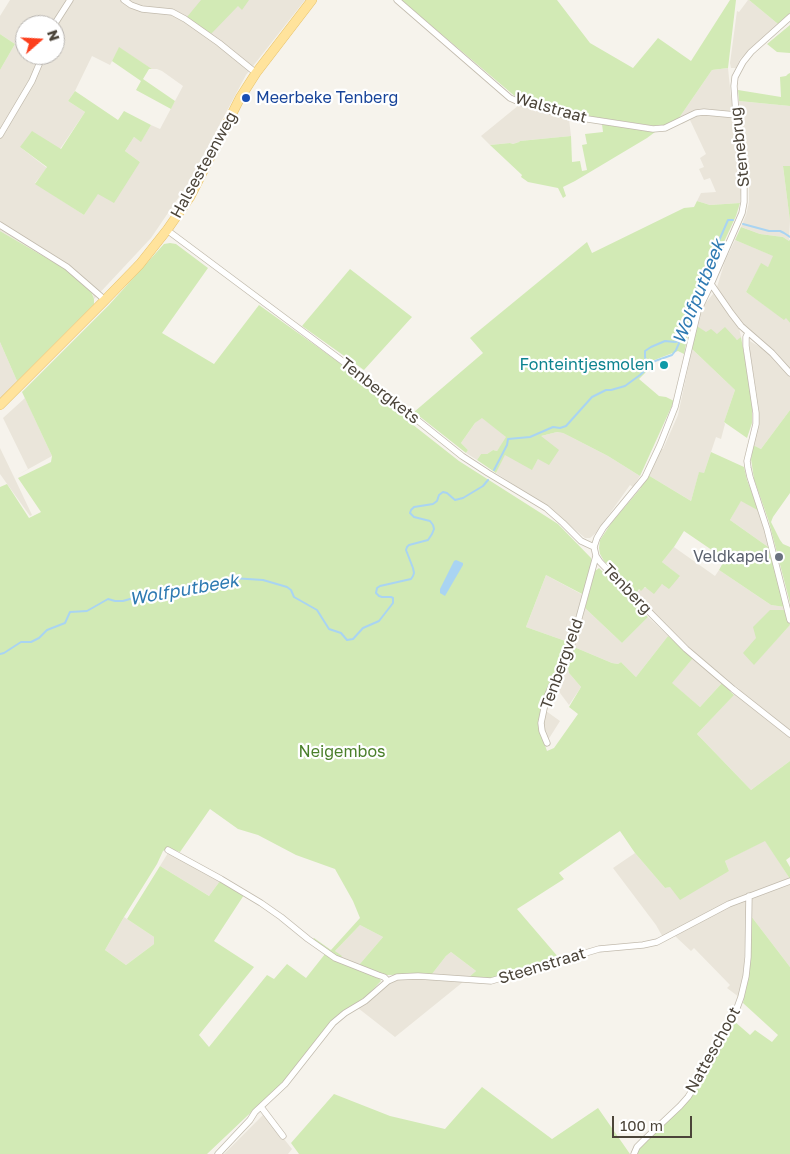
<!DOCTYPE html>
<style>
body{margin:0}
#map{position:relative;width:790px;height:1154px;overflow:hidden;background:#f6f3ec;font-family:"Golos Text",sans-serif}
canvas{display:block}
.north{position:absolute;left:15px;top:15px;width:50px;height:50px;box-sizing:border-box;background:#fff;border:1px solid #b7b4b0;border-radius:50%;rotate:71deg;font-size:14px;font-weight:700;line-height:20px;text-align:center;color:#4b4439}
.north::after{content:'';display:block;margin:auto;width:18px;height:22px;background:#fc3f1d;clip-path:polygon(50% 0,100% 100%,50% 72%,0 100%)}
.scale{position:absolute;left:612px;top:1116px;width:80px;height:22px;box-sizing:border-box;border:2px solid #4b4439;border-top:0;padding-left:6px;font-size:15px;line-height:18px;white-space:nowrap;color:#4b4439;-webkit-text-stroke:4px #fff;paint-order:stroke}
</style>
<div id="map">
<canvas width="790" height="1154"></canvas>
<div class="north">N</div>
<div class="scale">100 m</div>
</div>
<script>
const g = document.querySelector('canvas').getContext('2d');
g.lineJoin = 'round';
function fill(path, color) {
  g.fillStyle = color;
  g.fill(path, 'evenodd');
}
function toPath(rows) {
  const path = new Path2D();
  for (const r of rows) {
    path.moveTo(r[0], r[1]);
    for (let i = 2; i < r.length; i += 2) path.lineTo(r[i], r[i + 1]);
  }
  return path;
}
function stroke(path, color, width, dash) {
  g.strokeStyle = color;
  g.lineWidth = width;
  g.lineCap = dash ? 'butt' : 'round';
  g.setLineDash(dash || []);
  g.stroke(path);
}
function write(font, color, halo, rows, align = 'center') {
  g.font = font + ' "Golos Text",sans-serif';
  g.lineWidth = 4.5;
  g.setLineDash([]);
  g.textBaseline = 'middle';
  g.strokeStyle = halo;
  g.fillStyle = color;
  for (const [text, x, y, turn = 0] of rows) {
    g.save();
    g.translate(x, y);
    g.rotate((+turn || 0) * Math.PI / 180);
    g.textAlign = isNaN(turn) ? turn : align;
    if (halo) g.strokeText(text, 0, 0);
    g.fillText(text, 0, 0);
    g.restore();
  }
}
const residential = toPath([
 [10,0,305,0,246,75,189,182,151,238,94,299,93,295,67,270,0,231,0,70,15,44,0,34,0,16],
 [25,25,55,25,55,55,25,55],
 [119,48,152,69,157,69,162,71,183,86,160,129,151,125,141,141,134,137,125,151,140,162,98,193,84,215,35,183,47,168,20,147,60,149,85,112,68,101,75,91,92,56,110,65],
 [748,0,749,0,778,24,752,48,740,59,736,68,731,68,730,63,737,11,739,12],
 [728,68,731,98,738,141,742,178,740,203,710,205,697,201,701,193,716,192,710,178,704,180,699,169,704,167,700,158,706,154,690,120,682,124,679,118,712,70],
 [739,101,790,106,790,166,783,166,790,221,789,241,783,237,760,234,741,227,746,215,749,202,749,176,747,160,745,160],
 [519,105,569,119,571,136,520,141,519,142,513,144,510,143,490,145,481,136],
 [735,240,774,256,768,267,761,264,746,292,784,319,786,317,790,323,790,371,735,316,720,292,717,287,725,261],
 [713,294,715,294,739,328,741,337,738,340,717,334,706,333,697,326,700,313,704,305],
 [750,341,768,352,790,377,790,410,761,449,753,445,759,422,759,409,750,353],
 [0,342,17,381,0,399],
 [692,349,735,390,724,422,725,424,721,439,716,437,704,473,699,473,691,501,648,475,661,448,663,449,678,415],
 [25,398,52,456,14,477,32,515,30,516,0,474,0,448,14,477,28,469,3,418],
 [482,417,507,437,497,451,493,450,487,454,481,454,477,460,466,453,468,450,461,443,475,423],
 [557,432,563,433,571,437,608,456,640,476,633,487,630,485,596,533,590,538,585,538,551,509,496,473,505,454,532,469,538,459,541,436],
 [741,500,759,511,771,549,730,520],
 [674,547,715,576,719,570,771,605,785,607,786,610,756,638,754,664,790,625,790,761,751,790,697,734,739,689,695,653,636,594,640,589,663,584,680,577,662,562],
 [546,575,583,595,571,643,526,627],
 [585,608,622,643,648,617,668,636,636,677,621,662,618,664,612,663,574,647],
 [693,658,722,683,700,707,671,683],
 [566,668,568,668,569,673,581,687,569,705,554,685],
 [546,711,560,721,548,740,543,724],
 [765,840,790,879,790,967,751,916,746,914,744,965,742,984,739,997,727,988,730,985,694,948,691,951,675,936,665,941,656,925,613,868,635,853,665,888,729,871,725,861],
 [168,853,220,881,209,896,160,866],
 [124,917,154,937,154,944,126,965,105,950],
 [360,925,383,937,359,965,341,958,335,951],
 [451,952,476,971,469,977,432,974,446,956],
 [398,979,418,979,463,982,395,1037,358,1008,389,983],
 [264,1114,292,1149,288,1154,224,1154]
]);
const green = toPath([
 [201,0,249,0,242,10,238,6,211,34,187,17],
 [401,0,557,0,590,43,633,68,658,38,691,61,730,0,736,0,728,68,712,70,679,118,666,125,654,126,567,113,517,98],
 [749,0,790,0,790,13,778,24],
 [790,25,790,53,777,52,767,44],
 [0,34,15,44,0,70],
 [119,47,152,69,149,69,143,79,175,101,171,109,136,90,141,81,112,61],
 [790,73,790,106,739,101,738,90,781,97,780,77,786,76,788,74],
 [75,91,118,120,124,111,151,125,141,142,134,137,125,151,140,162,114,203,98,194,84,215,35,184,47,167,20,147,32,131,61,149,85,112,68,101],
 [602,124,655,132,647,138,575,181,563,187,566,196,563,198,558,188,528,182,521,177,522,175,490,145,510,143,513,144,519,142,520,141,571,136,572,162,580,161,582,171,587,170,582,145,587,144,585,134,603,132],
 [783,166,790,166,790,221],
 [697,201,710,205,740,203,736,216,704,285,691,320,684,354,678,351,649,362,652,366,639,379,659,396,666,397,674,401,640,476,608,456,571,437,563,433,557,432,541,436,559,450,549,465,538,459,532,470,505,455,496,473,477,460,481,454,487,454,493,450,497,451,506,437,482,418,475,423,461,443,468,450,466,453,414,412,483,353,470,338,587,242,592,253,684,208,694,207],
 [741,227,760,234,783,237,789,241,790,239,790,323,786,318,784,320,746,292,761,263,768,267,773,256,735,240],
 [0,231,67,270,91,291,94,299,94,304,17,381,0,342],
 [170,243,176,244,208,268,162,333,214,364,259,305,351,371,417,428,459,461,558,524,591,558,592,564,584,595,546,575,526,627,571,643,563,663,544,698,540,731,547,751,554,748,578,714,569,707,581,687,569,673,568,668,574,647,612,663,618,664,621,662,636,677,668,636,693,658,672,683,700,707,722,683,734,695,697,734,751,790,790,761,790,857,786,860,790,867,790,879,765,841,725,861,729,871,680,900,670,887,665,888,635,853,620,831,559,873,564,879,517,909,559,958,521,971,491,978,484,978,469,977,476,971,451,952,446,956,432,974,387,975,378,973,359,965,383,937,360,925,335,951,342,956,341,958,336,956,312,940,314,938,331,950,360,918,353,901,335,869,296,855,258,835,238,829,210,809,180,852,168,848,163,851,157,864,124,917,105,950,126,965,154,944,154,937,127,919,160,866,209,896,220,881,244,895,214,941,254,967,199,1035,209,1047,267,975,274,979,287,964,306,978,325,954,379,978,381,981,367,996,344,1011,283,1082,207,1154,0,1154,0,487,7,484,29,518,41,512,18,478,51,462,52,456,22,392,109,305,164,244],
 [350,269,412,317,364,370,302,326],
 [697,326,706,332,711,329,717,334,725,327,737,340,741,337,751,392,752,408,752,423,747,438,724,422,735,390,692,349],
 [790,410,790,493,773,517,771,522,780,540,783,544,790,547,790,603,769,522,754,479,751,459,753,445,761,449],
 [711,452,744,467,747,480,759,511,741,501,730,520,771,549,785,607,771,605,719,570,725,559,684,531,674,547,662,562,680,576,669,589,662,584,654,594,645,587,641,591,639,589,636,594,604,561,600,554,599,548,600,540,612,522,640,489,648,475,691,501,699,472,704,473],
 [599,568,648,617,622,643,585,608,595,571],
 [770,610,786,610,790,625,754,665,743,653,756,638,753,627],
 [751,916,790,967,790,1154,636,1154,638,1149,684,1104,734,1021,750,1035,755,1030,772,1042,778,1035,743,1003,748,975],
 [482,1087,552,1139,598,1108,630,1154,299,1154,291,1143,334,1094,390,1116,445,1129]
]);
const water = toPath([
 [456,560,463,563,463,565,445,596,440,593,440,589,454,561]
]);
const stream = toPath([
 [743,224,769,231,780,231,784,233,790,237],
 [648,367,645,357,645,351,651,347,665,341,675,342,680,341],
 [494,470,507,445,508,439,530,437,553,427,560,428,566,426,592,397,606,390,611,390,625,386,640,375,655,361,672,355,676,350,680,341,685,316,692,303,693,296,712,259,714,252,728,220,733,220],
 [0,654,4,653,21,642,31,642,39,638,47,630,65,623,70,612,87,611,108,599,115,601,123,601,154,592,205,586,232,578,263,580,287,587,291,590,294,597,317,610,329,629,341,633,347,640,353,639,363,628,379,621,393,603,393,598,391,597,382,597,379,596,376,593,377,588,380,586,411,579,413,576,414,573,413,568,406,550,407,547,409,545,428,540,432,534,434,529,433,525,430,521,414,517,410,513,411,510,414,507,433,504,437,501,439,495,443,492,447,493,455,500,463,498,483,486,488,480]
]);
const minor = toPath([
 [124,0,131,5,142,9,172,12,185,19,219,43,256,73],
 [397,0,510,98,519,102,568,116,653,129,665,128,696,113,704,112,736,115],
 [790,17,751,52,743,62,735,77,734,86,736,115,744,176,744,202,742,213,711,284,698,311,675,407,660,445,645,477,603,528,597,538,594,547,596,556,600,562,686,649,733,689,790,734],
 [54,25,70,0],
 [0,135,32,81,43,55],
 [0,225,67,267,105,300],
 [167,230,361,375,462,456,488,473,546,508,563,523,581,541,594,547],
 [711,284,731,313,741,326,772,353,790,373],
 [748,333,746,337,746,346,756,413,756,424,747,461,748,468,750,477,767,529,790,620],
 [547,743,542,731,541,723,546,699,552,685,568,658,596,556],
 [168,850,221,879,261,903,281,917,308,939,335,958,378,975,384,977,388,981,397,977,418,976,491,981,599,949,643,945,657,942,729,904,790,881],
 [261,1107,283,1136],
 [218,1154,250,1120,255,1112,285,1084,333,1023,345,1013,365,1001,388,981],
 [634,1154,637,1147,645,1139,680,1106,688,1097,713,1057,737,1008,741,997,746,976,748,957,749,896]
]);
const primary = toPath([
 [0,405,105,300,140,264,167,230,190,197,240,98,256,73,312,0]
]);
const markers = [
 [246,98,5,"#1a4fb4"],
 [664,365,5,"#0f9aa8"],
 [779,557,5,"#6b7280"]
];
const transitNames = [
 ["Meerbeke Tenberg",256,98]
];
const streetNames = [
 ["Walstraat",551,108,16],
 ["Stenebrug",740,147,-96],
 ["Halsesteenweg",204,165,-61],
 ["Tenbergkets",380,391,38],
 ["Tenberg",627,589,46],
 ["Tenbergveld",562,664,-70],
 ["Steenstraat",542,966,-17],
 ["Natteschoot",713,1050,-61]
];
const cultureNames = [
 ["Fonteintjesmolen",654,365]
];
const worshipNames = [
 ["Veldkapel",769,557]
];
const parkNames = [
 ["Neigembos",342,752]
];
const waterNames = [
 ["Wolfputbeek",699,292,-68],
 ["Wolfputbeek",184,590,-10]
];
fill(residential, '#eae5da');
fill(green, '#d2eab5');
fill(water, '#a9d4f2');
stroke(stream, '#a9d4f2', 2);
stroke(minor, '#c2bbae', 7);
stroke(primary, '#e6c16a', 10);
stroke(minor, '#fff', 5.5);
stroke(primary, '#ffe39c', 9);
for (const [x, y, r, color] of markers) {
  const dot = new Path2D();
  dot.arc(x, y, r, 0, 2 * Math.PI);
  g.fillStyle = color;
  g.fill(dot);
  stroke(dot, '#fff', 2);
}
write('16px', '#164399', '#fff', transitNames, 'left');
write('16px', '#4b4439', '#fff', streetNames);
write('16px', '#0d838f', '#fff', cultureNames, 'right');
write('16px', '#5b616d', '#fff', worshipNames, 'right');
write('16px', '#4a7f2a', '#fff', parkNames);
write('italic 18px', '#2e7ab2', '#fff', waterNames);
</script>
